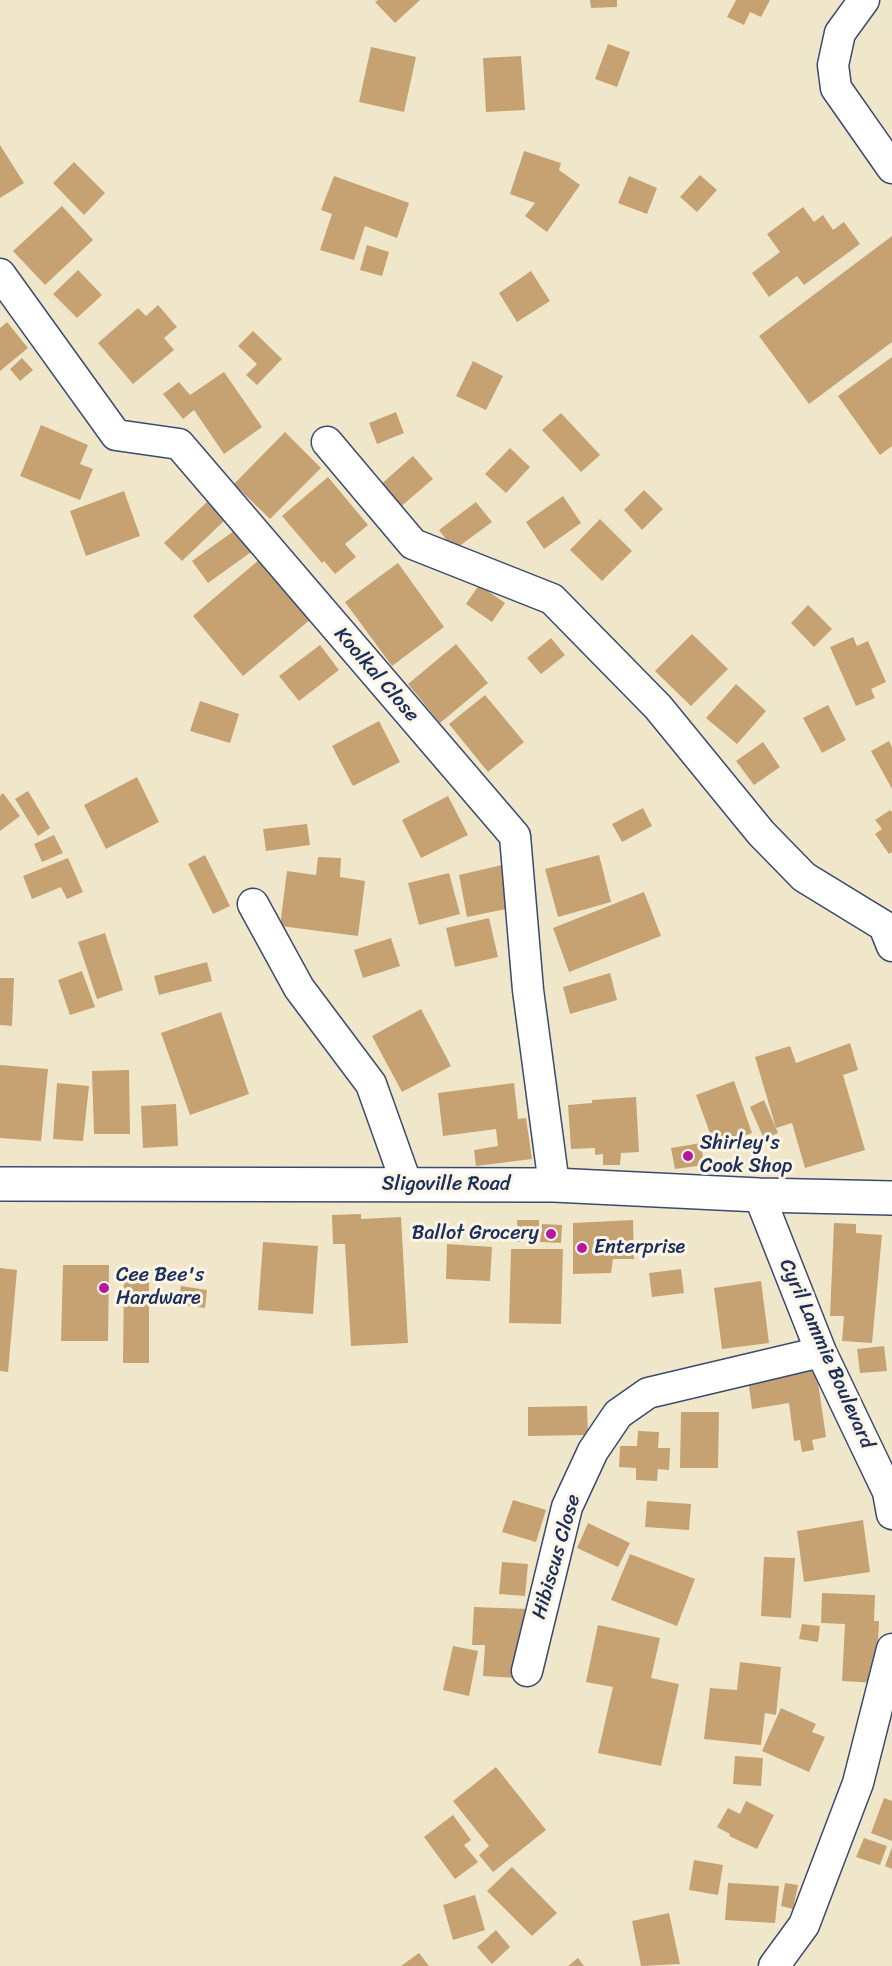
<!DOCTYPE html>
<style>
body{margin:0}
canvas{display:block;background:#f0e7ca}
</style>
<canvas width="892" height="1966"></canvas>
<script>
const g = document.querySelector('canvas').getContext('2d');
g.lineJoin = 'round';
function fill(path, color) {
  g.fillStyle = color;
  g.fill(path, 'evenodd');
}
function toPath(rows) {
  const path = new Path2D();
  for (const r of rows) {
    path.moveTo(r[0], r[1]);
    for (let i = 2; i < r.length; i += 2) path.lineTo(r[i], r[i + 1]);
  }
  return path;
}
function stroke(path, color, width, dash) {
  g.strokeStyle = color;
  g.lineWidth = width;
  g.lineCap = dash ? 'butt' : 'round';
  g.setLineDash(dash || []);
  g.stroke(path);
}
function write(font, color, halo, rows, align = 'center') {
  g.font = font + ' Sriracha,sans-serif';
  g.lineWidth = 6;
  g.setLineDash([]);
  g.textBaseline = 'middle';
  g.strokeStyle = halo;
  g.fillStyle = color;
  for (const [text, x, y, turn = 0] of rows) {
    g.save();
    g.translate(x, y);
    g.rotate((+turn || 0) * Math.PI / 180);
    g.textAlign = isNaN(turn) ? turn : align;
    if (halo) g.strokeText(text, 0, 0);
    g.fillText(text, 0, 0);
    g.restore();
  }
}
const building = toPath([
 [378,0,420,0,395,23,375,2],
 [590,0,617,0,617,7,591,8],
 [736,0,770,0,761,17,750,12,744,25,727,17],
 [608,44,630,52,617,87,595,79],
 [371,47,416,57,404,112,359,102],
 [521,56,525,110,486,112,483,58],
 [0,145,24,183,0,198],
 [524,151,561,163,559,170,580,185,547,232,525,216,535,203,510,194],
 [74,162,105,193,84,215,53,183],
 [700,175,717,190,697,212,680,197],
 [334,176,409,203,397,238,365,226,354,260,320,250,332,214,321,210],
 [629,176,657,188,647,214,618,203],
 [62,206,93,240,45,285,13,251],
 [803,207,814,222,823,215,833,230,844,222,860,244,804,285,797,276,769,297,752,273,780,252,767,234],
 [892,236,892,342,809,404,759,336],
 [367,245,389,252,382,276,360,270],
 [78,270,102,295,77,318,53,294],
 [531,271,550,301,517,322,499,293],
 [158,305,177,327,164,338,174,350,133,384,98,343,138,308,146,316],
 [7,322,28,348,0,371,0,328],
 [253,331,282,359,257,385,246,375,257,364,238,346],
 [892,357,892,446,880,455,838,396],
 [22,358,33,370,20,381,10,369],
 [473,361,503,376,486,410,456,396],
 [224,372,262,427,224,454,194,410,183,419,163,394,179,382,190,395],
 [396,412,404,433,377,444,369,423],
 [561,413,600,455,581,472,542,430],
 [41,425,88,445,80,464,93,469,80,500,20,476],
 [285,432,321,468,270,519,234,484],
 [510,448,530,467,506,493,485,474],
 [413,456,433,479,398,509,379,486],
 [328,477,368,525,345,544,356,557,335,574,324,561,322,563,282,516],
 [644,490,663,509,642,530,624,510],
 [124,491,140,536,86,556,70,511],
 [563,496,581,523,544,549,526,522],
 [207,502,225,520,182,561,164,543],
 [476,502,492,522,454,550,439,530],
 [600,519,632,551,602,581,570,550],
 [238,528,254,550,208,583,192,561],
 [260,559,311,619,243,676,193,616],
 [398,563,444,627,392,666,345,602],
 [479,585,505,603,492,622,466,604],
 [808,605,832,629,814,647,791,623],
 [692,634,728,669,691,706,655,671],
 [853,637,857,646,868,641,886,682,871,689,875,698,856,706,830,647],
 [551,638,565,655,541,674,527,658],
 [456,644,488,683,440,723,408,684],
 [320,645,339,670,299,701,279,676],
 [736,684,766,711,737,744,706,718],
 [485,695,524,742,488,772,449,724],
 [200,701,239,714,230,743,190,731],
 [828,705,846,740,822,753,803,718],
 [379,721,400,762,353,786,332,746],
 [889,741,892,747,892,789,871,751],
 [763,742,780,767,754,785,736,761],
 [137,777,159,822,106,849,84,805],
 [28,791,50,828,38,836,15,799],
 [3,793,20,816,0,831,0,796],
 [448,796,468,835,421,858,402,820],
 [643,808,652,826,622,842,612,824],
 [890,810,892,812,892,852,889,854,875,834,882,829,875,820],
 [307,824,310,845,266,851,263,829],
 [54,835,63,853,42,862,34,844],
 [205,855,230,906,213,914,188,864],
 [599,855,611,902,558,917,545,869],
 [318,857,341,858,340,877,365,881,358,936,280,926,287,871,316,875],
 [68,858,83,892,67,899,61,887,32,899,23,876],
 [502,865,511,908,467,917,459,875],
 [449,873,460,914,419,925,408,883],
 [644,892,661,936,569,972,553,928],
 [489,918,498,957,455,967,446,928],
 [105,933,123,990,97,999,78,942],
 [391,938,400,966,363,978,354,950],
 [207,962,212,981,159,995,154,976],
 [82,971,95,1007,70,1015,58,980],
 [610,973,617,1000,570,1014,563,987],
 [0,978,14,978,12,1026,0,1025],
 [421,1009,451,1066,402,1092,372,1036],
 [221,1012,249,1094,190,1115,161,1033],
 [850,1043,858,1070,843,1075,865,1150,805,1168,792,1123,776,1128,755,1057,790,1046,796,1063],
 [0,1065,48,1069,41,1141,0,1138],
 [129,1070,130,1134,94,1134,92,1071],
 [734,1081,752,1133,715,1147,696,1095],
 [57,1083,89,1086,83,1141,53,1139],
 [514,1083,518,1119,526,1118,532,1159,476,1166,474,1150,498,1146,496,1129,443,1136,438,1093],
 [636,1097,639,1152,621,1153,620,1165,603,1165,603,1154,595,1155,595,1148,571,1149,568,1105,592,1103,592,1100],
 [764,1100,778,1133,764,1139,750,1107],
 [176,1104,178,1146,143,1148,141,1106],
 [701,1143,704,1165,675,1169,671,1148],
 [361,1214,361,1219,401,1217,408,1343,351,1346,345,1244,333,1244,332,1215],
 [517,1220,539,1220,539,1241,518,1242],
 [633,1220,634,1259,613,1259,611,1273,573,1274,573,1223],
 [834,1223,856,1224,856,1233,882,1235,872,1343,842,1341,844,1316,830,1316],
 [542,1224,562,1225,561,1243,540,1242],
 [263,1242,318,1246,313,1314,258,1310],
 [447,1244,492,1247,490,1281,446,1279],
 [511,1249,563,1249,561,1324,509,1323],
 [63,1265,109,1265,108,1341,61,1341],
 [0,1268,17,1270,8,1372,0,1371],
 [681,1269,684,1293,652,1297,649,1273],
 [124,1273,149,1273,149,1363,123,1363],
 [761,1281,769,1343,722,1349,714,1288],
 [181,1286,207,1290,205,1308,178,1304],
 [884,1346,887,1371,860,1373,857,1349],
 [816,1369,826,1437,812,1440,814,1450,802,1452,800,1440,794,1441,789,1403,752,1409,748,1379],
 [587,1406,588,1435,528,1436,528,1407],
 [681,1412,719,1412,718,1468,680,1468],
 [638,1431,659,1432,658,1448,670,1448,669,1470,658,1469,657,1481,636,1480,636,1468,619,1467,620,1446,637,1446],
 [513,1500,546,1510,536,1542,502,1532],
 [647,1501,691,1504,689,1530,645,1527],
 [863,1520,870,1572,804,1582,797,1531],
 [588,1523,630,1543,618,1567,577,1548],
 [630,1554,695,1579,677,1626,611,1600],
 [764,1557,795,1558,791,1618,761,1616],
 [502,1562,528,1564,525,1596,499,1594],
 [822,1593,875,1595,874,1621,879,1621,876,1683,842,1681,845,1624,821,1623],
 [474,1607,529,1609,517,1678,483,1676,485,1645,472,1645],
 [802,1624,820,1626,818,1642,799,1639],
 [598,1625,660,1638,651,1678,679,1684,661,1766,598,1753,613,1687,586,1682],
 [453,1646,478,1651,469,1696,443,1690],
 [740,1662,781,1667,776,1715,765,1713,761,1745,704,1739,710,1688,737,1690],
 [781,1708,816,1724,812,1732,825,1737,809,1772,762,1751],
 [735,1756,763,1758,761,1786,733,1784],
 [496,1767,546,1830,493,1872,479,1855,489,1846,453,1801],
 [884,1798,892,1801,892,1841,871,1833],
 [746,1801,774,1815,757,1849,729,1836,730,1834,717,1827,728,1808,740,1814],
 [453,1815,471,1840,464,1845,478,1862,455,1879,424,1837],
 [864,1838,887,1846,880,1865,856,1857],
 [892,1847,892,1869,885,1866],
 [694,1860,723,1865,718,1895,689,1890],
 [512,1867,557,1913,532,1936,487,1891],
 [728,1883,779,1886,775,1923,725,1920],
 [785,1883,798,1885,793,1909,781,1906],
 [475,1895,485,1930,453,1940,443,1905],
 [669,1913,680,1964,641,1966,632,1921],
 [496,1930,510,1947,492,1964,477,1947],
 [419,1953,429,1966,401,1966],
 [578,1958,584,1966,568,1966]
]);
const minor = toPath([
 [864,0,840,33,833,65,836,88,892,168],
 [0,274,116,435,179,444,515,836,528,990,554,1185],
 [327,442,413,544,552,599,658,707,761,833,804,877,884,926,892,946],
 [253,904,299,988,371,1084,407,1185],
 [759,1195,821,1352,888,1492,892,1514],
 [527,1671,567,1507,593,1451,618,1414,648,1393,821,1352],
 [774,1966,804,1925,858,1783,892,1649]
]);
const tertiary = toPath([
 [0,1184,554,1185,759,1195,892,1198]
]);
const markers = [
 [688,1156,6,"#b5179e"],
 [551,1234,6,"#b5179e"],
 [582,1248,6,"#b5179e"],
 [104,1288,6,"#b5179e"]
];
const streetNames = [
 ["Koolkal Close",376,675,49],
 ["Sligoville Road",446,1185],
 ["Cyril Lammie Boulevard",826,1354,66],
 ["Hibiscus Close",557,1557,-74]
];
const poiNames = [
 ["Shirley's",700,1144],
 ["Cook Shop",700,1167],
 ["Ballot Grocery",539,1234,"right"],
 ["Enterprise",594,1248],
 ["Cee Bee's",116,1276],
 ["Hardware",116,1299]
];
fill(building, '#c6a272');
stroke(minor, '#3b4b6e', 33);
stroke(tertiary, '#3b4b6e', 36);
stroke(minor, '#fff', 30);
stroke(tertiary, '#fff', 33);
for (const [x, y, r, color] of markers) {
  const dot = new Path2D();
  dot.arc(x, y, r, 0, 2 * Math.PI);
  g.fillStyle = color;
  g.fill(dot);
  stroke(dot, '#fcf5e5', 2);
}
write('20px', '#1b2f5e', '#fcf5e5', streetNames);
write('20px', '#1b2f5e', '#fcf5e5', poiNames, 'left');
</script>
